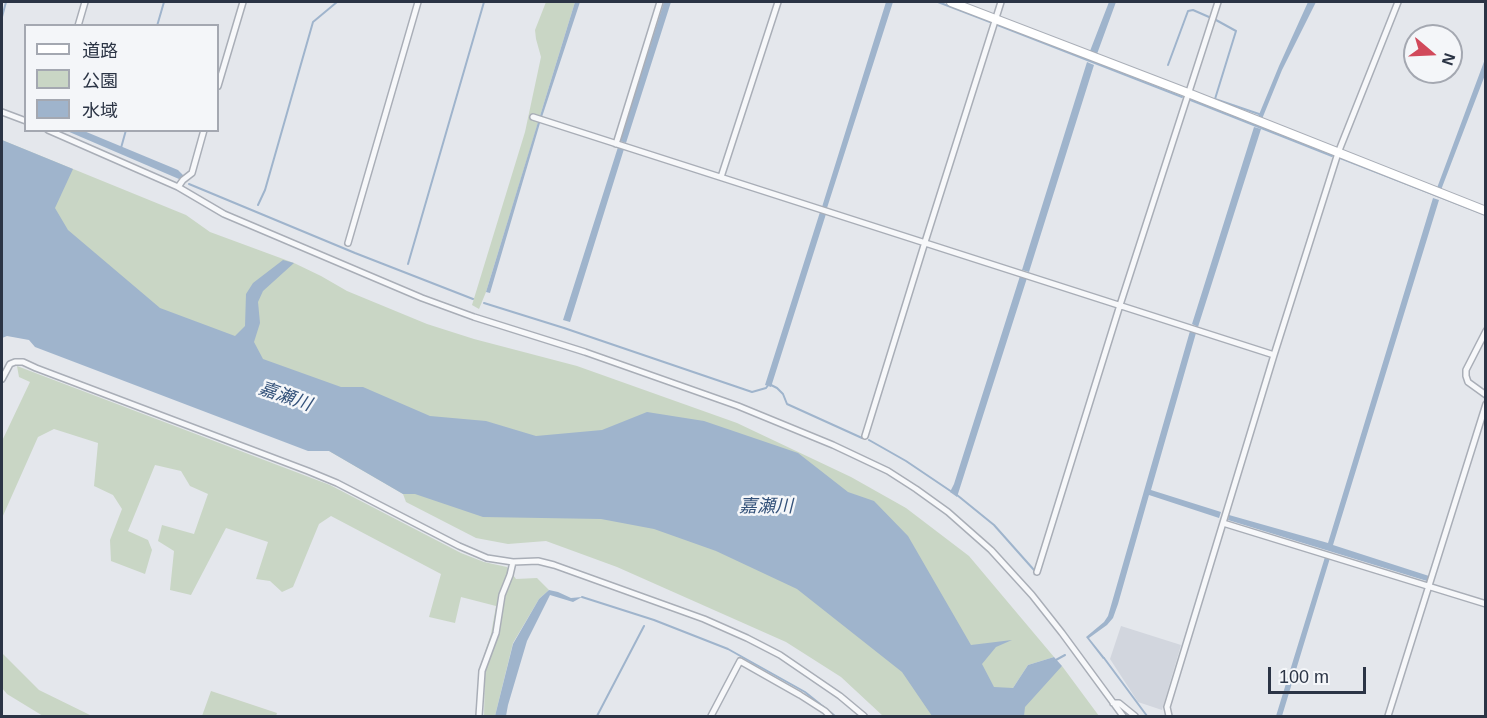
<!DOCTYPE html>
<meta charset="utf-8">
<style>
body{margin:0}
#map{position:relative;width:1487px;height:718px;overflow:hidden;background:#e4e7ec;font-family:Helvetica,"Noto Sans JP",sans-serif}
canvas{display:block}
.frame{position:absolute;inset:0;border:3px solid #2b3445;pointer-events:none}
.legend{position:absolute;left:24px;top:24px;width:195px;height:108px;box-sizing:border-box;background:#f4f6f9;border:2px solid #a4a8b1;margin:0;padding:8px 10px;list-style:none;font-size:18px;color:#2b3445}
.legend li{display:flex;align-items:center;gap:12px;height:30px}
.legend b{width:30px;border:2px solid #a4a8b1}
.north{position:absolute;left:1403px;top:24px;width:60px;height:60px;box-sizing:border-box;background:#f4f6f9;border:2px solid #a4a8b1;border-radius:50%;rotate:109deg;font-size:16px;font-weight:700;line-height:24px;text-align:center;color:#2b3445}
.north::after{content:'';display:block;margin:auto;width:21px;height:27px;background:#d1495b;clip-path:polygon(50% 0,100% 100%,50% 72%,0 100%)}
.scale{position:absolute;left:1268px;top:667px;width:98px;height:27px;box-sizing:border-box;border:3px solid #2b3445;border-top:0;padding-left:8px;font-size:18px;line-height:21px;white-space:nowrap;color:#2b3445;-webkit-text-stroke:4px #f4f6f9;paint-order:stroke}
</style>
<div id="map">
<canvas width="1487" height="718"></canvas>
<div class="frame"></div>
<ul class="legend">
<li><b style="height:8px;background:#fff"></b>道路</li>
<li><b style="height:16px;background:#c9d6c5"></b>公園</li>
<li><b style="height:16px;background:#9fb4cc"></b>水域</li>
</ul>
<div class="north">N</div>
<div class="scale">100 m</div>
</div>
<script>
const g = document.querySelector('canvas').getContext('2d');
g.lineJoin = 'round';
function fill(path, color) {
  g.fillStyle = color;
  g.fill(path, 'evenodd');
}
function toPath(rows) {
  const path = new Path2D();
  for (const r of rows) {
    path.moveTo(r[0], r[1]);
    for (let i = 2; i < r.length; i += 2) path.lineTo(r[i], r[i + 1]);
  }
  return path;
}
function stroke(path, color, width, dash) {
  g.strokeStyle = color;
  g.lineWidth = width;
  g.lineCap = dash ? 'butt' : 'round';
  g.setLineDash(dash || []);
  g.stroke(path);
}
function write(font, color, halo, rows, align = 'center') {
  g.font = font + ' Helvetica,"Noto Sans JP",sans-serif';
  g.lineWidth = 5;
  g.setLineDash([]);
  g.textBaseline = 'middle';
  g.strokeStyle = halo;
  g.fillStyle = color;
  for (const [text, x, y, turn = 0] of rows) {
    g.save();
    g.translate(x, y);
    g.rotate((+turn || 0) * Math.PI / 180);
    g.textAlign = isNaN(turn) ? turn : align;
    if (halo) g.strokeText(text, 0, 0);
    g.fillText(text, 0, 0);
    g.restore();
  }
}
const built = toPath([
 [1121,626,1181,645,1162,710,1138,702,1110,659]
]);
const green = toPath([
 [546,2,575,2,486,292,479,309,472,305,525,132,541,57,536,39,535,30],
 [2,140,186,215,210,232,294,263,321,276,347,291,427,324,474,339,577,366,737,423,851,477,906,508,969,556,1054,657,1028,665,1013,688,992,697,967,652,528,456,136,325],
 [17,366,330,485,461,553,484,562,507,567,516,579,537,578,549,590,539,599,513,643,495,716,484,716,485,672,480,667,491,634,496,606,461,597,455,623,429,617,441,574,331,516,319,524,293,587,282,592,270,581,256,579,268,542,226,528,191,595,170,590,174,551,158,541,162,525,194,534,208,494,190,486,181,471,155,465,128,531,148,540,152,550,145,574,111,561,110,540,122,509,113,495,94,486,98,443,54,429,38,437,2,518,2,441,30,382,19,377],
 [329,451,743,498,945,716,883,716,841,677,786,642,617,567,546,541,508,544,476,538,406,502,403,494],
 [2,653,39,690,92,716,43,716,7,694,2,688],
 [1062,666,1099,716,1016,716,1050,673],
 [211,691,277,713,276,716,202,716]
]);
const water = toPath([
 [575,2,580,2,542,117,540,116],
 [664,2,671,2,626,143,620,141],
 [886,2,893,2,827,208,822,207],
 [1109,2,1116,2,1097,54,1090,51],
 [1308,2,1316,2,1282,70,1262,119,1258,117,1279,66],
 [1485,59,1485,75,1441,190,1437,188],
 [1087,62,1094,65,1029,272,1022,270],
 [538,122,540,123,490,293,486,292],
 [1254,127,1261,129,1198,327,1192,324],
 [67,131,84,131,178,170,184,176,179,179],
 [2,140,73,169,55,208,68,230,160,308,235,336,245,326,246,294,253,283,283,260,294,263,263,291,258,302,260,323,254,342,263,359,341,387,363,387,430,416,486,421,536,436,602,430,647,412,704,421,798,453,848,492,874,501,908,536,971,645,1012,640,996,647,982,664,994,687,1013,688,1028,665,1054,657,1062,666,1025,707,1024,716,932,716,902,672,797,589,716,551,654,529,601,519,483,517,415,494,403,494,329,451,308,451,35,347,29,340,7,336,2,338],
 [618,147,624,149,570,322,563,320],
 [1433,198,1439,200,1333,545,1429,576,1427,581,1228,520,1229,515,1328,543],
 [820,212,826,214,771,387,765,385],
 [1020,276,1027,278,957,497,950,492,954,484],
 [1190,331,1196,333,1151,490,1221,512,1219,518,1149,495,1118,604,1113,618,1107,625,1089,638,1105,658,1103,659,1086,637,1104,622,1108,616],
 [1325,557,1330,558,1282,716,1276,716],
 [549,590,558,592,571,598,582,597,573,602,550,595,527,641,508,705,506,716,495,716,513,644,539,599]
]);
const stream = toPath([
 [938,2,990,22],
 [2,17,6,2],
 [1216,20,1236,31,1215,99,1259,114],
 [995,24,1182,97],
 [157,26,164,2],
 [1168,65,1188,11,1193,10,1209,17],
 [1188,99,1332,156],
 [121,148,126,130],
 [1340,158,1486,215],
 [189,184,355,253,473,299],
 [258,205,265,190,313,22,337,2],
 [408,264,484,2],
 [484,303,564,328,752,392,766,388,769,384,777,388,783,394,787,404,862,438],
 [869,440,906,461,952,492],
 [957,495,994,525,1034,570],
 [582,597,654,620,728,649,805,692,835,716],
 [1104,658,1147,716],
 [1054,661,1065,655],
 [597,716,644,626]
]);
const street = toPath([
 [78,26,85,2],
 [218,86,243,2],
 [2,112,26,121],
 [533,117,1274,355],
 [48,130,178,187,224,214,422,298,474,317,585,352,738,406,833,445,888,471,916,489,948,512,991,550,1032,595,1062,633,1123,716],
 [616,144,660,2],
 [721,177,778,2],
 [178,187,183,180,192,173,204,130],
 [348,243,418,2],
 [1486,331,1466,370,1466,376,1468,382,1486,395],
 [2,379,10,364,15,362,23,362,36,368,308,471,337,483,459,546,487,558,513,562,538,561,554,565,704,619,747,638,780,655,840,696,864,716],
 [865,436,925,242,1001,2],
 [1223,523,1486,604],
 [1037,572,1120,305,1218,2],
 [1113,703,1119,703,1135,716],
 [479,716,482,671,496,633,502,595,510,575,513,562],
 [711,716,740,661,800,695,825,711,830,716],
 [1169,716,1167,707,1274,355,1338,153,1398,2],
 [1388,716,1486,404]
]);
const secondary = toPath([
 [951,2,1188,93,1486,211]
]);
const waterNames = [
 ["嘉瀬川",285,397,19],
 ["嘉瀬川",766,507]
];
fill(built, '#d2d6de');
fill(green, '#c9d6c5');
fill(water, '#9fb4cc');
stroke(stream, '#9fb4cc', 2);
stroke(street, '#a9aeb7', 8);
stroke(secondary, '#a9aeb7', 10);
stroke(street, '#f7f8fa', 5);
stroke(secondary, '#fff', 8);
write('italic 18px', '#34527a', '#f4f6f9', waterNames);
</script>
